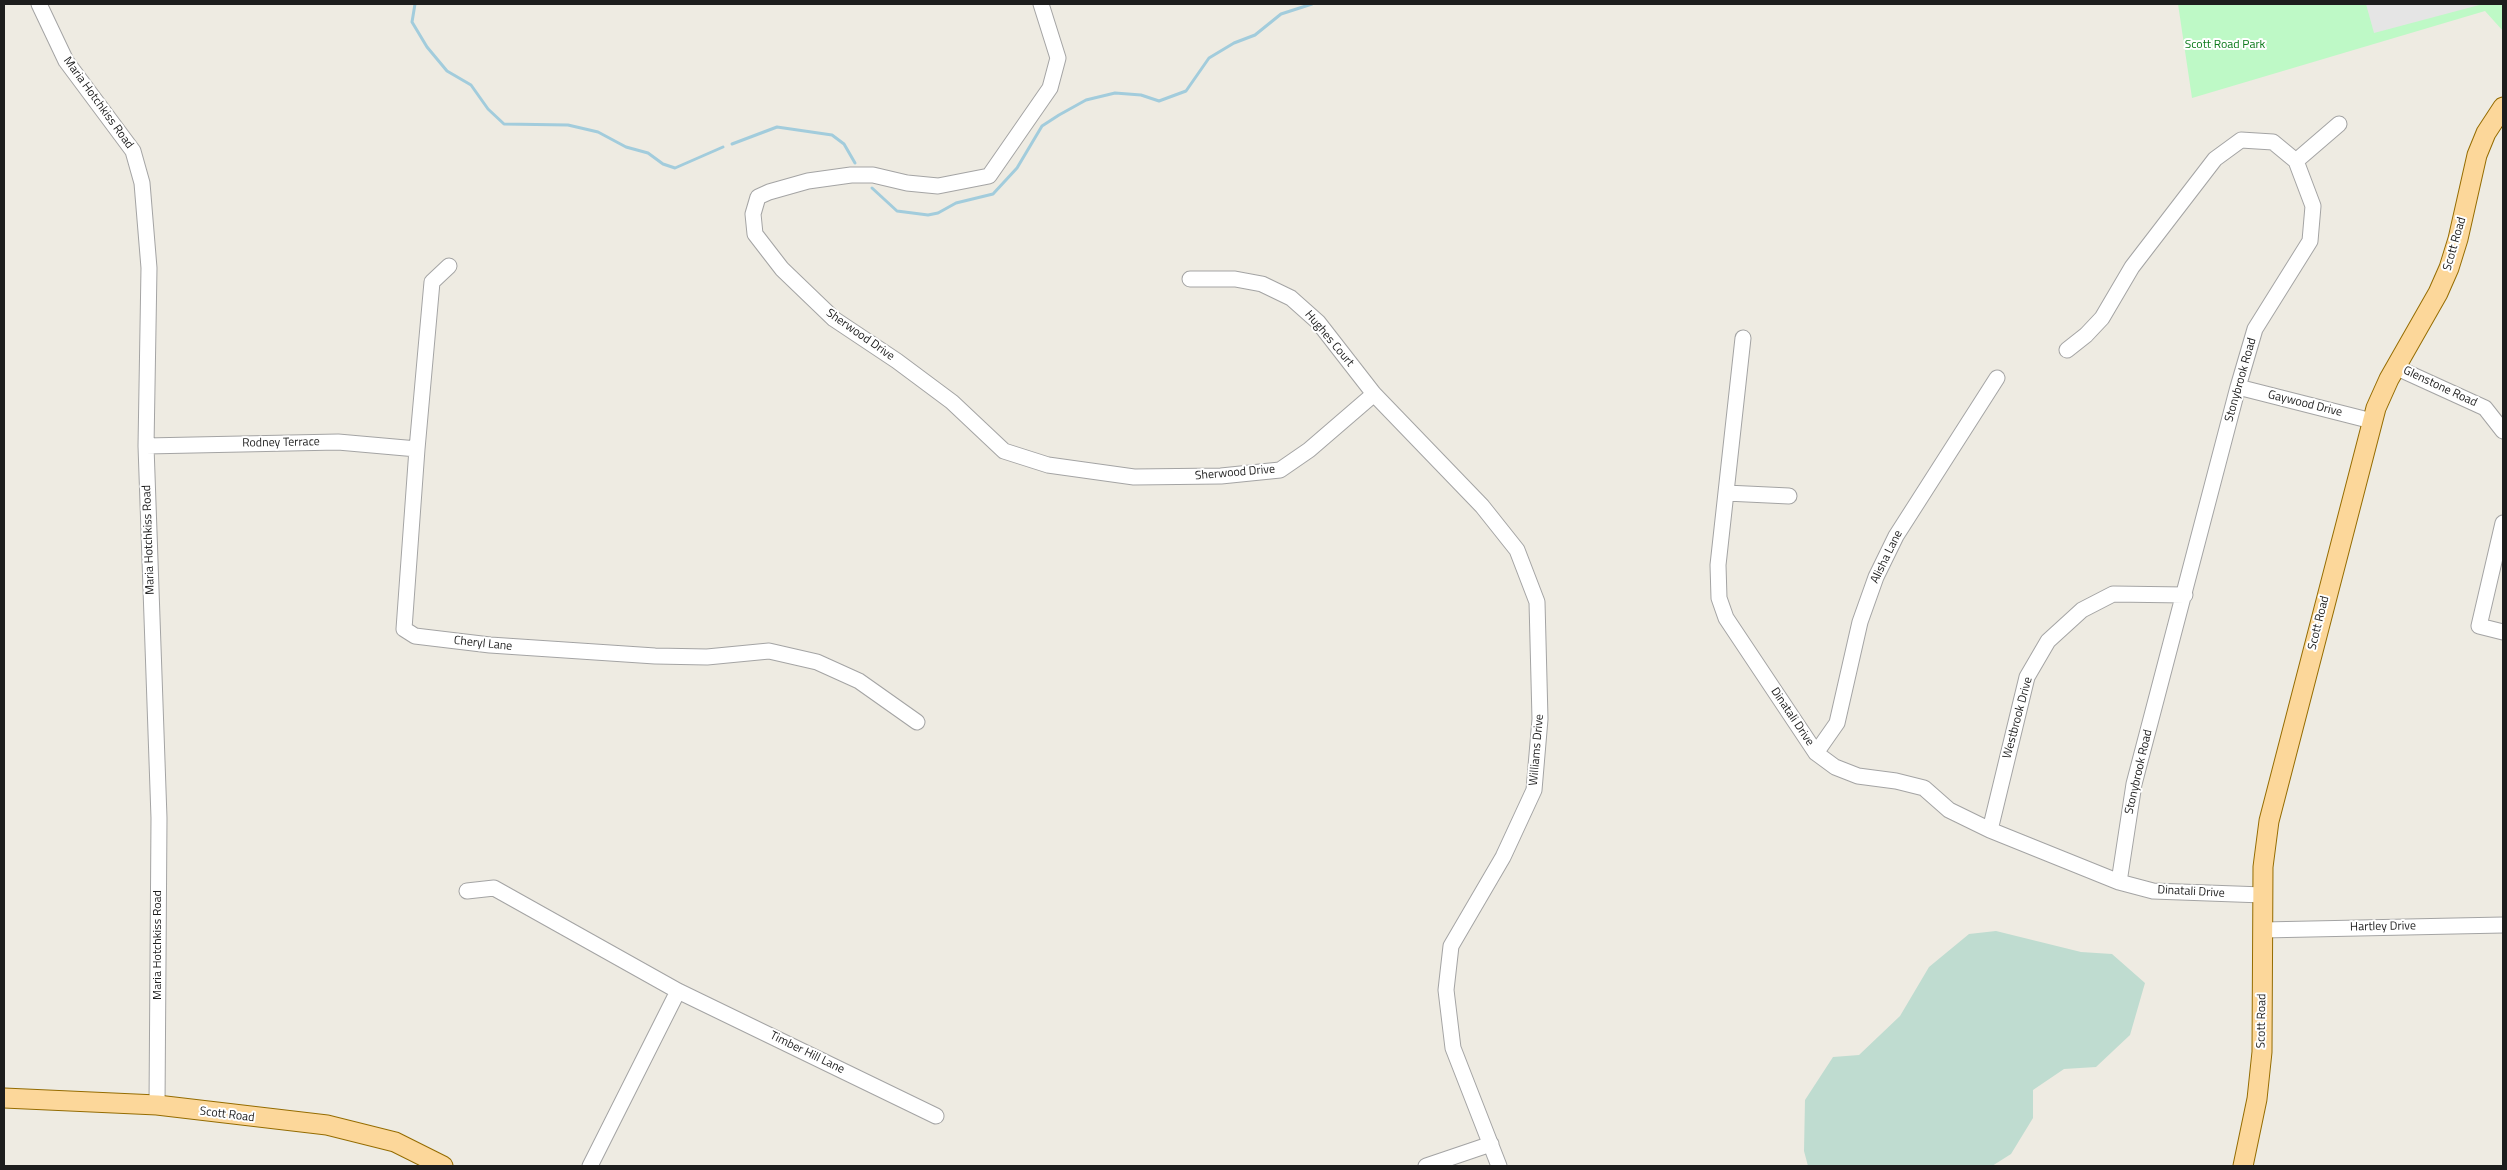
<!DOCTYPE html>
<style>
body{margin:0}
#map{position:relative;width:2507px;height:1170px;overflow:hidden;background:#eeebe2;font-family:"Titillium Web",sans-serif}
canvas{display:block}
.frame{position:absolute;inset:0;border:5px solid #1d1d1d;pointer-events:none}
</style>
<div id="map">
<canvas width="2507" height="1170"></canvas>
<div class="frame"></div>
</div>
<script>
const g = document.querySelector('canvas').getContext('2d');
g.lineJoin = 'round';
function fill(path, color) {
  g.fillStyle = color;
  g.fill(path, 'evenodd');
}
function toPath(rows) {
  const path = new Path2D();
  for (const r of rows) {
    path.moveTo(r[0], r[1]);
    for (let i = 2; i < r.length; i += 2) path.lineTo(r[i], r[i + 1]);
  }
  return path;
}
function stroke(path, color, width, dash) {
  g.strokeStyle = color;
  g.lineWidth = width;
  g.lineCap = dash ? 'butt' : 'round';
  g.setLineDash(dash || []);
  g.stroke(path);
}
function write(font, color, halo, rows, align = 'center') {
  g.font = font + ' "Titillium Web",sans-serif';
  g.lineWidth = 4;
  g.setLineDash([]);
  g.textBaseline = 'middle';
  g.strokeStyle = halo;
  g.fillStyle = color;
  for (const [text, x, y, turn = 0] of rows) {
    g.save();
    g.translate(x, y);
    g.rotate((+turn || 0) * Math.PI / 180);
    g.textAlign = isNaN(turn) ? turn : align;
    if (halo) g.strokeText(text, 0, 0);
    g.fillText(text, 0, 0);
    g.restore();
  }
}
const wetland = toPath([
 [1996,931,2081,952,2112,954,2145,983,2130,1035,2096,1067,2064,1069,2033,1090,2033,1118,2011,1154,1992,1166,1808,1166,1804,1151,1805,1100,1833,1057,1859,1055,1900,1016,1929,967,1969,934]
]);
const park = toPath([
 [2178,4,2503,4,2503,31,2485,11,2192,98]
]);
const parking = toPath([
 [2366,4,2483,4,2374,33]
]);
const stream = toPath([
 [415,4,412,22,427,47,447,71,471,85,488,109,504,124,568,125,598,132,626,147,648,153,663,164,675,168,723,147],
 [732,144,777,127,832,135,844,144,855,163],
 [872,188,897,211,928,215,938,213,956,203,993,194,1017,168,1042,126,1059,115,1086,100,1115,93,1141,95,1159,101,1186,91,1209,58,1234,43,1255,35,1281,14,1312,4]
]);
const minor = toPath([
 [39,4,66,61,133,151,142,183,149,268,146,446,159,818,157,1105],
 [1041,4,1058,58,1050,88,989,176,938,186,907,183,873,175,851,175,808,181,769,192,758,197,753,214,755,234,782,269,834,319,897,361,952,402,1004,451,1048,465,1134,477,1221,476,1280,470,1309,450,1374,394],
 [2296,161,2339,124],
 [449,266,432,282,417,449,404,629,415,636,490,645,655,656,707,657,769,651,817,662,859,681,917,722],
 [1190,279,1235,279,1262,284,1291,298,1318,322,1374,394,1482,506,1517,550,1537,602,1540,719,1534,790,1503,857,1451,946,1446,990,1453,1048,1499,1166],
 [1743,338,1718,565,1719,598,1726,618,1816,753,1835,767,1858,776,1896,781,1924,788,1949,810,1990,830,2119,882,2153,891,2263,895],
 [2067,350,2086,335,2102,318,2132,267,2215,159,2241,140,2273,142,2296,161,2313,206,2310,241,2255,329,2238,387,2134,784,2119,882],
 [2395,367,2485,408,2503,431],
 [2238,387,2372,421],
 [146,446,338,442,417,449],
 [1726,493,1789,496],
 [2503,523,2479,626,2503,632],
 [1816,753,1837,723,1860,622,1876,577,1896,536,1997,378],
 [1990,830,2027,677,2048,641,2082,610,2113,594,2185,595],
 [467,891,494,888,678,991,936,1116],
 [2263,930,2503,925],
 [590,1166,678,991],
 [1426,1166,1491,1144]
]);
const major = toPath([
 [4,1098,157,1105,327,1125,395,1142,443,1166],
 [2243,1166,2257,1099,2262,1052,2263,867,2269,821,2376,408,2389,379,2438,293,2449,268,2458,239,2477,155,2486,133,2503,107]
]);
const parkNames = [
 ["Scott Road Park",2225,45]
];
const streetNames = [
 ["Maria Hotchkiss Road",98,103,54],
 ["Scott Road",2455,244,-74],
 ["Sherwood Drive",860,335,35],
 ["Hughes Court",1329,339,50],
 ["Stonybrook Road",2241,380,-74],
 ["Glenstone Road",2440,387,25],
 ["Gaywood Drive",2305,404,14],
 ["Rodney Terrace",281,443,-1],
 ["Sherwood Drive",1235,473,-5],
 ["Maria Hotchkiss Road",149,540,-92],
 ["Alisha Lane",1887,557,-64],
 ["Scott Road",2319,623,-76],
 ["Cheryl Lane",483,644,6],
 ["Dinatali Drive",1792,717,56],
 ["Westbrook Drive",2018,718,-75],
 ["Williams Drive",1537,750,-85],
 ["Stonybrook Road",2139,772,-77],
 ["Dinatali Drive",2191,892,3],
 ["Hartley Drive",2383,927,-1],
 ["Maria Hotchkiss Road",158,945,-90],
 ["Scott Road",2262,1021,-89],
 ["Timber Hill Lane",807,1053,26],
 ["Scott Road",227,1115,7]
];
fill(wetland, '#bfdcd0');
fill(park, '#bef9c6');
fill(parking, '#e5e5e5');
stroke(stream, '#a2ccdc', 3);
stroke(minor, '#a4a4a4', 17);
stroke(major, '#956c00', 21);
stroke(minor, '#fff', 15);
stroke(major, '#fcd79a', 19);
write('12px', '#0b7a1a', '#fff', parkNames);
write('12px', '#1d1d1d', '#fff', streetNames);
</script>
